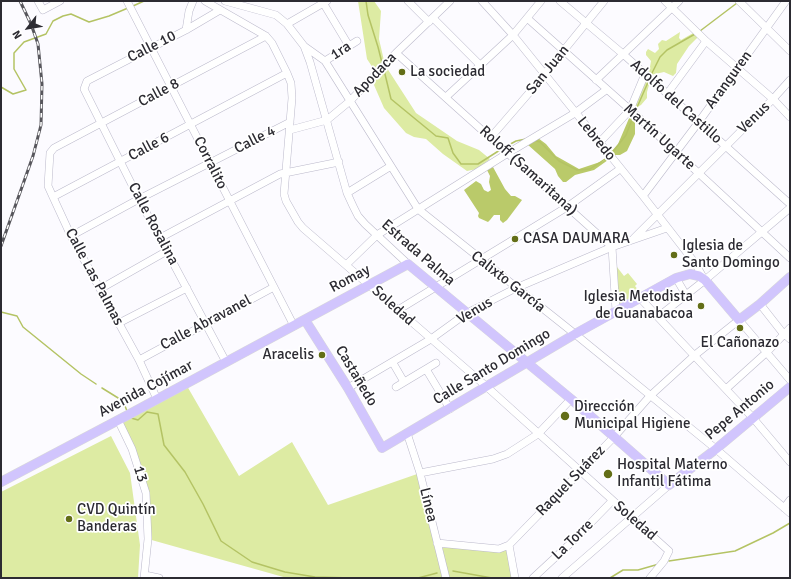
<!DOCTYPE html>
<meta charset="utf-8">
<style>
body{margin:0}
#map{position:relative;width:791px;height:579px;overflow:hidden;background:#fcfbff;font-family:Signika,sans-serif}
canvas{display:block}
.frame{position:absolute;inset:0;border:2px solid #2c2b32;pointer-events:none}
.north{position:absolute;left:8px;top:8px;width:40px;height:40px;-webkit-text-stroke:3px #fff;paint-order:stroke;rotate:239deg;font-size:11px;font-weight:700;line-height:16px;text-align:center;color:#2c2b32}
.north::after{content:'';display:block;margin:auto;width:14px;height:18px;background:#2c2b32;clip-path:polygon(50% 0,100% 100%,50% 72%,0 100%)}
</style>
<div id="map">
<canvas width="791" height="579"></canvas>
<div class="frame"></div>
<div class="north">N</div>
</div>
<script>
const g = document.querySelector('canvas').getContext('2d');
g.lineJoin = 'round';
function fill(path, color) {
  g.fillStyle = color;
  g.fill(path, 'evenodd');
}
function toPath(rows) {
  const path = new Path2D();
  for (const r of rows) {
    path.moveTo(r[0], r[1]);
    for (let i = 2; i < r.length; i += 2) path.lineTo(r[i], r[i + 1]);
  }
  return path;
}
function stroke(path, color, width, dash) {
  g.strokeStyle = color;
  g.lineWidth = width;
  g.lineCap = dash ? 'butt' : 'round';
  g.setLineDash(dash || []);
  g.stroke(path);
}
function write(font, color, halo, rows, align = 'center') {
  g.font = font + ' Signika,sans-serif';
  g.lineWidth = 3.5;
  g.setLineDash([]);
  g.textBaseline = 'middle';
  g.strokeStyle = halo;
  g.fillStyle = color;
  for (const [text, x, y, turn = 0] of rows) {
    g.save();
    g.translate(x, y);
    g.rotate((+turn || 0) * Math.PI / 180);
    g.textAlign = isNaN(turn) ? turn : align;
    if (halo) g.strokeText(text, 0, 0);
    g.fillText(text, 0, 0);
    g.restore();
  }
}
const green = toPath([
 [358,1,374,1,381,11,379,39,385,65,416,113,457,141,479,150,490,159,477,169,467,171,443,154,426,139,414,137,406,133,384,108,374,85,377,74,367,59],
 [680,32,679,38,681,40,695,32,699,36,689,46,677,64,676,73,673,76,664,72,651,75,649,73,651,61,646,55,646,52,648,49,655,53,659,49,658,44,662,40,666,41],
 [646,80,649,85,647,92,647,98,641,105,633,109],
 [617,267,624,276,628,273,637,284,635,286,640,292,620,304,617,303,616,268],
 [187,386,239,476,292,442,328,505,420,473,437,542,499,551,509,545,515,578,287,578,148,539,146,493,121,422],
 [111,436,130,473,140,545,138,578,1,578,1,492]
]);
const forest = toPath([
 [630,116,635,123,635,134,627,151,620,155,615,155,611,152,618,144],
 [538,138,546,144,556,156,579,169,603,161,607,158,608,160,594,170,575,175,566,182,563,182,558,176,555,169,527,144],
 [493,167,505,189,511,196,515,196,522,200,507,220,503,223,500,220,500,215,494,215,490,220,488,222,479,218,478,216,479,213,464,190,476,181,481,184,484,190,488,192,491,190,489,182,490,176,487,170]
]);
const stream = toPath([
 [366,1,368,15,378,47,382,63],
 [133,6,144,1],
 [700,31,737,3],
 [384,70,391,99,436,136,448,138,453,153,461,164,478,164,500,150],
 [651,75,660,57,667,50,695,34],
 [1,87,13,94,26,90,14,69,14,53,24,42,46,34,53,21,63,16,71,14,89,22,109,16,128,8],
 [635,112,649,80],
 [533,140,540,142,559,161,577,170,590,169,608,157],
 [505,147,516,141,526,139],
 [612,153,626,135,633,117],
 [1,312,17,316,23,327,81,374,96,384],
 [102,388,123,401,127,411],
 [131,418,138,420,147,412,158,414,164,445,185,472,203,504,221,541,252,562,285,572,315,577,352,578],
 [669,561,735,551,773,533,790,523],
 [453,571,492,578],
 [418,578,437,573],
 [610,578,623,570,638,570,659,564]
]);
const minor = toPath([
 [38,1,43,10,60,1],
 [127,1,294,326],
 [205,1,266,36,272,43,287,73,291,83,292,98,284,194,286,201,298,222,303,228,487,387,669,551,664,561,650,578],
 [225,1,276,15,287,24,304,46,310,62,347,193,353,206,358,216,365,224,408,264],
 [322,1,349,46],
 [408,1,429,22],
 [482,1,513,35,643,196,695,263,704,279],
 [560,1,623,54,790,204],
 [665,1,706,41,773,99,790,117],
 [739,1,790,51],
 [220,10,186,30,87,81,84,89,139,199,226,362],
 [433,18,480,65],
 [527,18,636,115,790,258],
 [287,24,327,1],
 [186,30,189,11,193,1],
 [304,46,325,61,418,209,575,334,716,449,790,513],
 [396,53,612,247,616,311],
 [325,61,357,41],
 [596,80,679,1],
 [667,94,706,41],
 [446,97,513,35,541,1],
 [290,130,327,120,350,101,396,53,450,1],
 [491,137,529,93,604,1],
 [599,143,630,110,645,74],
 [347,193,391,166],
 [643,196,698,123,786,1],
 [53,197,287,73],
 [71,236,139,199,290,122],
 [160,238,280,174,339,162],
 [634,238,773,99,790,80],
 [346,265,377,235,508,153,575,113,606,90],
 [676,278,686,295],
 [100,289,167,251],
 [640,298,753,418,790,462],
 [760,304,782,332,790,339],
 [398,310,567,207,620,169],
 [658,317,705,280,790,208],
 [119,323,187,288],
 [139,360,274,287],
 [393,363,404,382],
 [426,369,450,409],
 [396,387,436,363],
 [348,388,431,339,467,313,516,288,612,247,667,228],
 [726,389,767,352,790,328],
 [157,399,139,360,71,236,53,197,48,186,50,153,54,148,266,36],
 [118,420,132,449,146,493,148,539,144,578],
 [407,433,420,473,446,578],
 [420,473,493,459,507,454,538,434,571,399],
 [784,508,790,500],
 [437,543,499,549,509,545,614,437,650,396,695,355,739,320,790,380],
 [509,545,515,578],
 [145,575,159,578],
 [533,578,574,540,612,501],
 [562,578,669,485]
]);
const major = toPath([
 [305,320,348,388,382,448,575,334,676,278,690,274,699,276,705,280,739,320,760,304,790,277],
 [1,482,126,416,408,264,571,399,669,485,716,449,790,387]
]);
const rail = toPath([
 [1,246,33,156,41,125,42,84,38,44,31,24,20,1]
]);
const markers = [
 [402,72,4,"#636e17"],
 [515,239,4,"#636e17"],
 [674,255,4,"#636e17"],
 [701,306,4,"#636e17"],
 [740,328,4,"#636e17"],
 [322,355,4,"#636e17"],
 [565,416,5,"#636e17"],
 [608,474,5,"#636e17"],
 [69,519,4,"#636e17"]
];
const streetNames = [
 ["Calle 10",152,47,-27],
 ["1ra",341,51,-32],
 ["San Juan",548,70,-51],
 ["Apodaca",375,75,-46],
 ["Aranguren",729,80,-54],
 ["Calle 8",159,93,-28],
 ["Adolfo del Castillo",676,102,42],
 ["Venus",754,118,-44],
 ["Martín Ugarte",659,137,42],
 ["Lebredo",596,139,51],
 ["Calle 4",255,140,-27],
 ["Calle 6",149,147,-28],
 ["Corralito",210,163,63],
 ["Roloff (Samaritana)",528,171,42],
 ["Calle Rosalina",153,224,62],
 ["Estrada Palma",418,253,41],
 ["Calle Las Palmas",94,277,62],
 ["Romay",350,279,-28],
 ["Calixto García",508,282,38],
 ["Soledad",393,306,42],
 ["Venus",475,311,-31],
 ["Calle Abravanel",206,323,-28],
 ["Calle Santo Domingo",492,367,-31],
 ["Castañedo",356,376,59],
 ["Avenida Cojímar",146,389,-28],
 ["Pepe Antonio",740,410,-40],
 ["13",140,474,73],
 ["Raquel Suárez",571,481,-46],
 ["Línea",428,505,76],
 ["Soledad",635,521,41],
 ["La Torre",573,540,-44]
];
const poiNames = [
 ["La sociedad",410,72],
 ["CASA DAUMARA",523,239],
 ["Iglesia de",682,246],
 ["Santo Domingo",682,263],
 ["Iglesia Metodista",693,297,"right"],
 ["de Guanabacoa",693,314,"right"],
 ["El Cañonazo",740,343,"center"],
 ["Aracelis",314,355,"right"],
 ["Dirección",574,407],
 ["Municipal Higiene",574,424],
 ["Hospital Materno",617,465],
 ["Infantil Fátima",617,482],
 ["CVD Quintín",77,510],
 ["Banderas",77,527]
];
fill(green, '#ddeba3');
fill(forest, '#baca6a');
stroke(stream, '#b4c364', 1.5);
stroke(minor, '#bbb9cb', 8);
stroke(major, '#d9d9da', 10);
stroke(minor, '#fff', 7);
stroke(major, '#d1c5fd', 9);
stroke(rail, '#57565c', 3);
stroke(rail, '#fff', 1.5, [4.5]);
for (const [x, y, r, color] of markers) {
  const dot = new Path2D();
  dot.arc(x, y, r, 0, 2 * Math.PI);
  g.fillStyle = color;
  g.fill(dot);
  stroke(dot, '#fff', 1.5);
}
write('15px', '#2c2b32', '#fff', streetNames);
write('15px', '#2c2b32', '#fff', poiNames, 'left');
</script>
